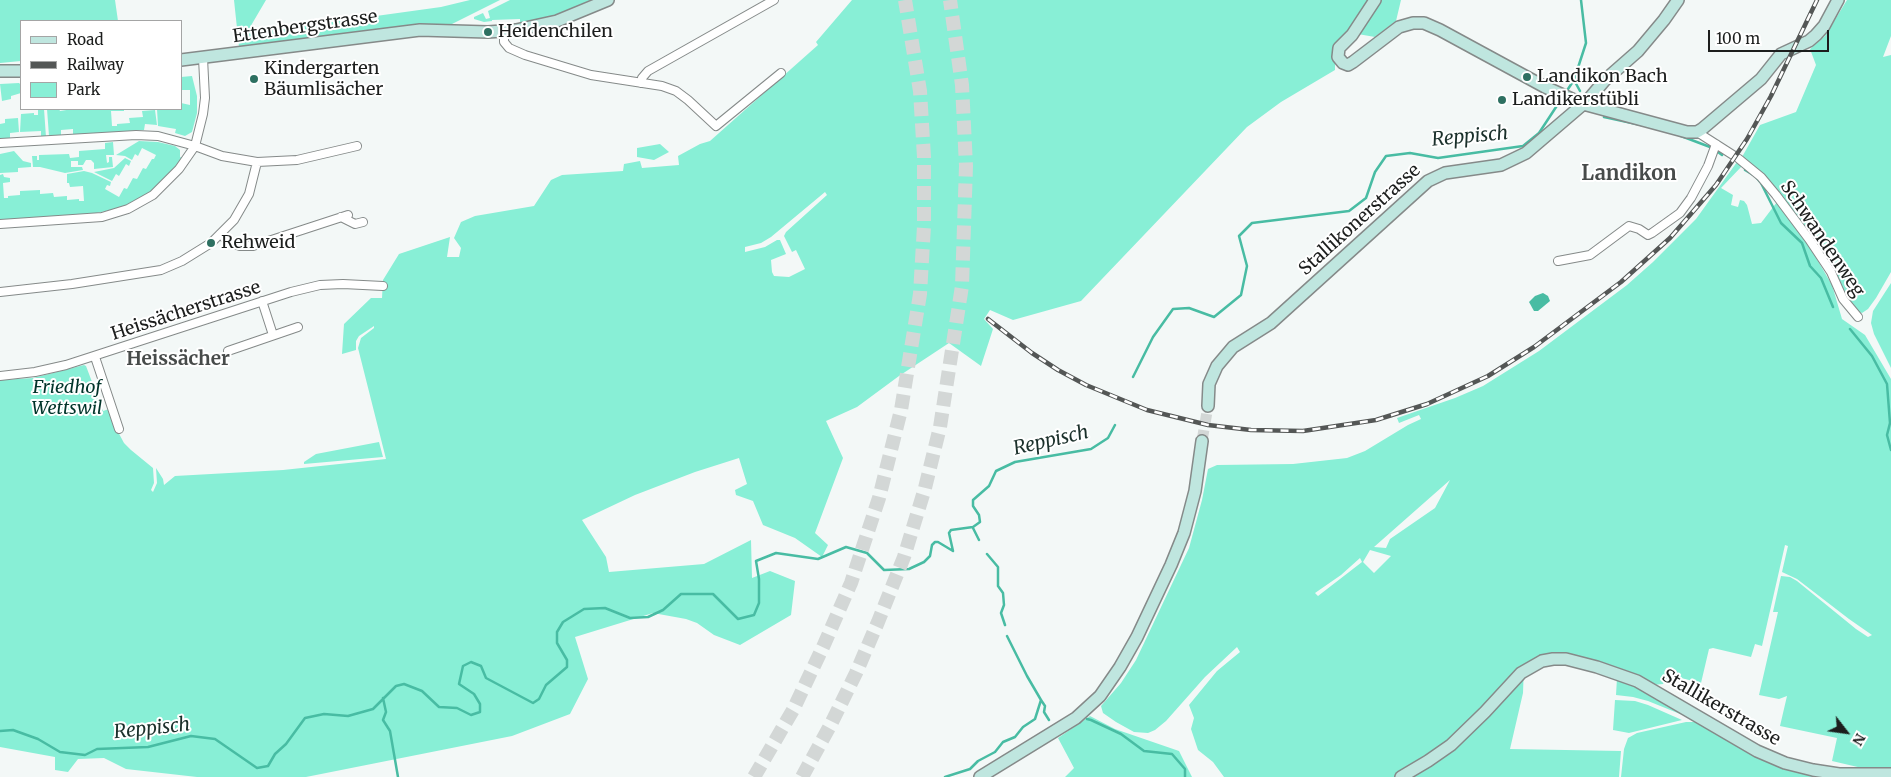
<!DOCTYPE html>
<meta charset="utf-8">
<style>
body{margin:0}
#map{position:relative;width:1891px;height:777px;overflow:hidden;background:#f3f8f7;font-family:Merriweather,serif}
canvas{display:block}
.legend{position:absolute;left:20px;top:20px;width:162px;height:90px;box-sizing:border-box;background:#fff;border:1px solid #a4a5a5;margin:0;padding:6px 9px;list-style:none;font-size:15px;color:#1c1e1d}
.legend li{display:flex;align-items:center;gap:10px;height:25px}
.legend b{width:25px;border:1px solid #a4a5a5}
.north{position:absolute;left:1821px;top:707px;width:50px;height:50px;-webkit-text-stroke:4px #fff;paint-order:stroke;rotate:120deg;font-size:14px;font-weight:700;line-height:20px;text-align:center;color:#1c1e1d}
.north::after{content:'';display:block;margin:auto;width:18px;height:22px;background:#1c1e1d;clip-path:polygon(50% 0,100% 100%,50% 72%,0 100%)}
.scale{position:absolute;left:1708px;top:30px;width:121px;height:22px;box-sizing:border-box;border:2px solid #1c1e1d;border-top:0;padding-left:6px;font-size:15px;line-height:18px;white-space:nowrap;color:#1c1e1d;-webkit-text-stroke:4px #fff;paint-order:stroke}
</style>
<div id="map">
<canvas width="1891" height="777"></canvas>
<ul class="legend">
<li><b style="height:6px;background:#bfe6df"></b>Road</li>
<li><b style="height:6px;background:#545756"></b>Railway</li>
<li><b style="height:14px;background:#88efd6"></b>Park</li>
</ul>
<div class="north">N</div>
<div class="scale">100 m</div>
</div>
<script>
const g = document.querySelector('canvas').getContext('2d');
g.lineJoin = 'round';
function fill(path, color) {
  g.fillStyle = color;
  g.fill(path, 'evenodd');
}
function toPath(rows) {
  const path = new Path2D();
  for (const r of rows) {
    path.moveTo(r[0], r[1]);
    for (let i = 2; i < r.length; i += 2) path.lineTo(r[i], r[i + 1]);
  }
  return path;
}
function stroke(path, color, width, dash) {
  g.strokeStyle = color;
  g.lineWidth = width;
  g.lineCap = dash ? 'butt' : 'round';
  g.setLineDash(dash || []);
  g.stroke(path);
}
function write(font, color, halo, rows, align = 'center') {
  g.font = font + ' Merriweather,serif';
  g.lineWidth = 4;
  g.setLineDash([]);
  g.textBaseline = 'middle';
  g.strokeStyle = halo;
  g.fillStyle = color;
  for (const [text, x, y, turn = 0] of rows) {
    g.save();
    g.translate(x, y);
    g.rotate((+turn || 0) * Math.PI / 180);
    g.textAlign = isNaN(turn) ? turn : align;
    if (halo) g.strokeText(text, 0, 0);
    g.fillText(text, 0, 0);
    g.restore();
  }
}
const green = toPath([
 [0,0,115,0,118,21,21,21,21,61,0,63],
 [234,0,266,0,246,34,441,7,470,0,500,0,450,25,427,25,239,47],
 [510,0,590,0,583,7,571,12,524,23,520,23,520,19,492,20,492,21,484,22,474,19,474,17,483,13,486,19,490,18,488,11],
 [852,0,1401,0,1396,21,1375,37,1352,33,1335,58,1335,70,1281,102,1247,127,1081,301,1013,320,990,310,984,319,993,329,981,366,949,343,899,376,857,407,826,421,843,458,815,533,828,545,822,557,795,538,763,525,753,501,736,495,735,490,747,484,739,458,695,472,635,495,582,520,606,557,609,572,704,564,751,540,752,578,770,571,795,581,791,615,740,645,714,635,697,623,686,619,653,613,575,637,588,679,570,714,512,736,306,777,197,777,126,769,104,758,78,759,68,772,55,770,55,757,0,747,0,380,33,378,84,365,86,366,103,411,109,409,117,430,124,443,131,450,153,468,154,483,151,490,153,492,157,483,156,468,163,479,164,485,175,476,283,470,386,459,358,348,361,338,374,328,374,326,359,336,356,341,356,350,342,354,344,324,371,298,382,298,383,280,399,254,450,237,447,257,459,257,461,248,454,238,461,222,475,216,534,206,551,180,562,175,623,171,624,164,640,161,642,168,679,165,678,156,700,144,710,141,818,45,816,42],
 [825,192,827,195,786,232,784,236,792,252,796,250,805,269,789,277,774,276,772,272,771,260,786,254,780,240,777,240,765,247,745,252,745,247,761,243,771,237],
 [1847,0,1891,0,1891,36,1883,57,1891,55,1891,272,1876,298,1868,309,1862,313,1855,310,1844,296,1837,279,1742,157,1760,125,1796,112,1816,65,1810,49,1825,36],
 [192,76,197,96,197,113,192,132,185,136,175,133,176,129,158,126,157,109,181,109,181,103,190,105,190,90,181,90,181,77],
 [19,83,21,85,21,93,11,96,11,99,2,101,0,84],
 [38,109,44,109,46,137,41,137,41,131,20,132,21,114,34,113,34,115,38,115],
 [47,109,59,109,60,111,73,109,124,109,124,111,111,111,112,126,117,126,117,124,130,123,129,118,143,117,142,111,155,110,157,125,145,124,144,130,73,135,73,129,61,130,61,136,49,136],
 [18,118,19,132,10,133,10,139,0,139,0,124,5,123,5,119],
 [139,141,158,142,175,146,180,150,180,157,182,158,165,180,150,192,134,202,120,208,92,214,0,220,0,175,3,174,4,177,10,178,10,182,3,183,4,198,8,198,8,196,20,195,20,191,40,190,40,194,53,193,54,197,67,196,67,200,79,199,79,201,84,201,83,186,70,187,69,183,67,183,67,174,84,171,92,173,111,182,110,186,107,185,105,189,119,197,124,188,127,189,133,178,137,179,143,168,146,169,152,159,154,159,156,155,142,148,138,156,135,154,132,160,125,156,116,155],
 [113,142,114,155,106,155,107,163,109,162,109,157,112,157,113,167,94,169,94,163,91,160,86,160,83,165,78,165,78,161,71,161,71,167,82,167,83,170,65,173,40,167,33,167,32,156,37,156,37,160,39,160,39,155,69,154,70,158,79,157,79,151,105,149,105,143],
 [660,144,669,152,654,160,637,157,637,148],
 [14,151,23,161,31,163,31,167,18,168,18,172,0,173,0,154],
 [125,158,131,161,129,166,126,164,119,176,116,174,112,181,94,172,114,168],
 [1737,162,1742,166,1721,188,1733,195,1731,205,1738,207,1740,200,1744,201,1747,205,1752,224,1761,223,1777,202,1811,249,1832,285,1842,319,1865,335,1891,379,1891,770,1862,771,1862,768,1832,761,1837,738,1780,726,1787,696,1779,699,1759,695,1778,612,1773,612,1781,576,1790,577,1797,581,1856,629,1868,637,1872,635,1849,619,1797,579,1782,572,1788,546,1785,545,1762,646,1755,644,1751,657,1713,648,1709,649,1701,683,1669,675,1663,684,1653,685,1577,657,1524,665,1523,693,1510,749,1621,751,1619,777,1224,777,1213,762,1198,750,1191,729,1194,718,1189,705,1217,671,1240,652,1237,647,1205,677,1166,721,1155,730,1148,733,1134,732,1116,722,1103,713,1101,706,1121,683,1136,660,1189,548,1202,500,1208,469,1217,465,1293,464,1347,458,1365,451,1408,425,1421,419,1419,415,1399,423,1397,418,1455,398,1483,386,1539,351,1627,285,1653,262,1696,219],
 [1450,480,1435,508,1390,539,1386,548,1374,547],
 [1370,550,1391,556,1374,573,1363,562],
 [1360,558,1362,562,1318,596,1315,593,1341,575],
 [1891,283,1891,368,1874,334,1871,323,1873,311],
 [379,442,383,457,304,464,304,462,316,454],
 [1617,678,1633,684,1690,718,1648,701,1633,697,1616,695],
 [1615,700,1635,701,1648,705,1682,720,1629,733,1613,730],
 [1090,716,1115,729,1179,751,1192,777,1065,777,1074,768,1058,738],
 [1686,722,1700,722,1827,777,1621,777,1624,749,1628,738,1637,733]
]);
const water = toPath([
 [1543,293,1548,296,1550,301,1538,311,1534,311,1529,302,1535,296]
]);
const stream = toPath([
 [1574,80,1580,91],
 [1566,92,1574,80,1586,43,1581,0],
 [1604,117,1641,125],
 [1681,136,1710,147],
 [1718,152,1722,155],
 [1745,170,1755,176,1761,183,1781,223,1802,243,1810,266,1821,278,1833,307],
 [1850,329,1872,356,1887,384,1890,423,1887,435,1891,450],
 [1133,377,1153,337,1173,309,1189,308,1214,317,1241,295,1247,266,1239,236,1252,223,1349,211,1366,198,1375,172,1386,156,1410,153,1438,158,1523,146,1539,133,1562,98],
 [973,528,979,540],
 [987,554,998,567,998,586,1003,593,1004,605,1001,613,1005,625],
 [383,698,386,712,383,720,390,731,398,777],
 [1041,700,1045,706,1044,712,1049,720],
 [1087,719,1091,720,1121,734,1144,751,1172,754,1185,769,1185,777],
 [0,731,13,730,38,739,60,752,85,755,97,749,148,747,191,736,215,739,257,768,268,766,275,754,286,744,305,718,324,714,348,716,373,709,396,686,404,684,422,691,439,707,457,708,471,715,480,712,480,704,474,694,459,684,463,666,471,662,481,666,486,678,533,703,539,699,546,685,567,667,567,660,557,643,557,632,563,622,584,609,605,608,630,618,648,617,663,610,681,594,713,594,738,619,754,615,759,603,759,579,756,561,776,553,818,559,846,547,867,553,884,570,909,569,924,562,930,556,932,545,935,542,938,542,953,551,949,533,951,530,973,527,980,522,979,515,973,506,973,500,989,486,996,471,1015,462,1091,449,1108,438,1115,425],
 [945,777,970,769,978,761,995,752,1003,742,1015,737,1023,727,1035,719,1041,700,1027,676,1007,636]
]);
const secondaryTunnel = toPath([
 [1202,441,1208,406]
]);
const highwayTunnel = toPath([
 [754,777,793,710,823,647,851,583,879,498,901,410,920,294,924,226,924,157,920,91,905,0],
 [802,777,831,724,856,673,878,622,904,557,925,488,940,427,962,286,966,166,962,85,950,0]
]);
const street = toPath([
 [504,31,504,42,509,48,525,55,591,75,662,86,676,91,688,100,716,126,781,73],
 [641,83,642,78,648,71,774,0],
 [1697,132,1733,155],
 [0,143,136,135,158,136,195,146,222,156,257,162,297,160,357,146],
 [1739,159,1761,177,1776,195,1809,239,1831,272,1843,299,1858,317],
 [341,217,355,224,363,222],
 [0,224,102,217,128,209,153,195,179,169,195,146,203,114,205,98,203,58],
 [220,234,229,242,240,246,253,246,348,215],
 [1558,261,1590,255,1629,226,1639,229,1648,235,1652,233,1680,213,1691,198,1708,166,1716,144],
 [0,292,72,284,161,270,182,261,211,243,234,220,249,194,257,162],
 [262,301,273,335],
 [228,351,298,327],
 [95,357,119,429],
 [0,376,35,372,66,365,291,292,320,285,343,284,383,286]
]);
const secondary = toPath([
 [1375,0,1352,35,1339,48,1338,57,1343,63,1348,65,1353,62,1399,27,1413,23,1424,23,1440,30,1545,87,1583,104,1687,132,1697,132,1702,129,1761,79,1781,54,1809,41,1816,35,1824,26,1838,0],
 [181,60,420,30,488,32,516,30,557,21,608,0],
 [0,71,21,71],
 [1208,406,1209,384,1217,366,1233,347,1271,323,1428,181,1445,173,1501,165,1526,153,1588,100,1605,80,1638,51,1664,20,1678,0],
 [980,777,1076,718,1100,696,1120,667,1137,637,1171,565,1184,533,1195,491,1202,441],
 [1401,777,1428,761,1451,745,1485,712,1521,673,1542,661,1553,659,1566,659,1597,667,1637,681,1757,751,1785,763,1813,770,1839,774,1891,774]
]);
const rail = toPath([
 [988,319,1032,353,1058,370,1086,385,1147,410,1208,425,1251,430,1303,431,1376,420,1427,404,1488,376,1534,347,1621,282,1670,238,1716,185,1747,139,1771,96,1817,0]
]);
const markers = [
 [488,32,5,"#2d7061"],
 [1527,77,5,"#2d7061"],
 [254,79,5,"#2d7061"],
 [1502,100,5,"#2d7061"],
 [211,243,5,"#2d7061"]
];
const streetNames = [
 ["Ettenbergstrasse",305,27,-8],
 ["Stallikonerstrasse",1360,220,-42],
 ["Schwandenweg",1822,239,56],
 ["Heissächerstrasse",186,311,-18],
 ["Stallikerstrasse",1721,708,30]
];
const poiNames = [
 ["Heidenchilen",498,32],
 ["Kindergarten",264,69],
 ["Bäumlisächer",264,90],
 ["Landikon Bach",1537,77],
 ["Landikerstübli",1512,100],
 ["Rehweid",221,243]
];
const parkNames = [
 ["Friedhof",67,388],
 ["Wettswil",67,409]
];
const waterNames = [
 ["Reppisch",1470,137,-5],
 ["Reppisch",1051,441,-13],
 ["Reppisch",152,729,-6]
];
const neighbourhoodNames = [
 ["Heissächer",178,360]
];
const quarterNames = [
 ["Landikon",1629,174]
];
fill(green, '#88efd6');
fill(water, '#48bca3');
stroke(stream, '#48bca3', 2.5);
stroke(secondaryTunnel, '#d3d7d6', 11, [11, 5.5]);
stroke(highwayTunnel, '#d3d7d6', 14, [14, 7]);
stroke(street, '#858a89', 10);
stroke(secondary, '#858a89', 14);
stroke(street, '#fff', 8);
stroke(secondary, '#bfe6df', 11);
stroke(rail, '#545756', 4.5);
stroke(rail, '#fff', 2.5, [8]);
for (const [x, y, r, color] of markers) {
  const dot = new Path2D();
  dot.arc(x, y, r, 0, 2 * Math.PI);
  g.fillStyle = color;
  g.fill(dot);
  stroke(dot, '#fff', 2);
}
write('18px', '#1c1e1d', '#fff', streetNames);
write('18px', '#1c1e1d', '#fff', poiNames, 'left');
write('italic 18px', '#00342a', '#fff', parkNames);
write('italic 19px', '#1b302b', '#fff', waterNames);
write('bold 19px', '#474b4a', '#fff', neighbourhoodNames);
write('bold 20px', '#474b4a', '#fff', quarterNames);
</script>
